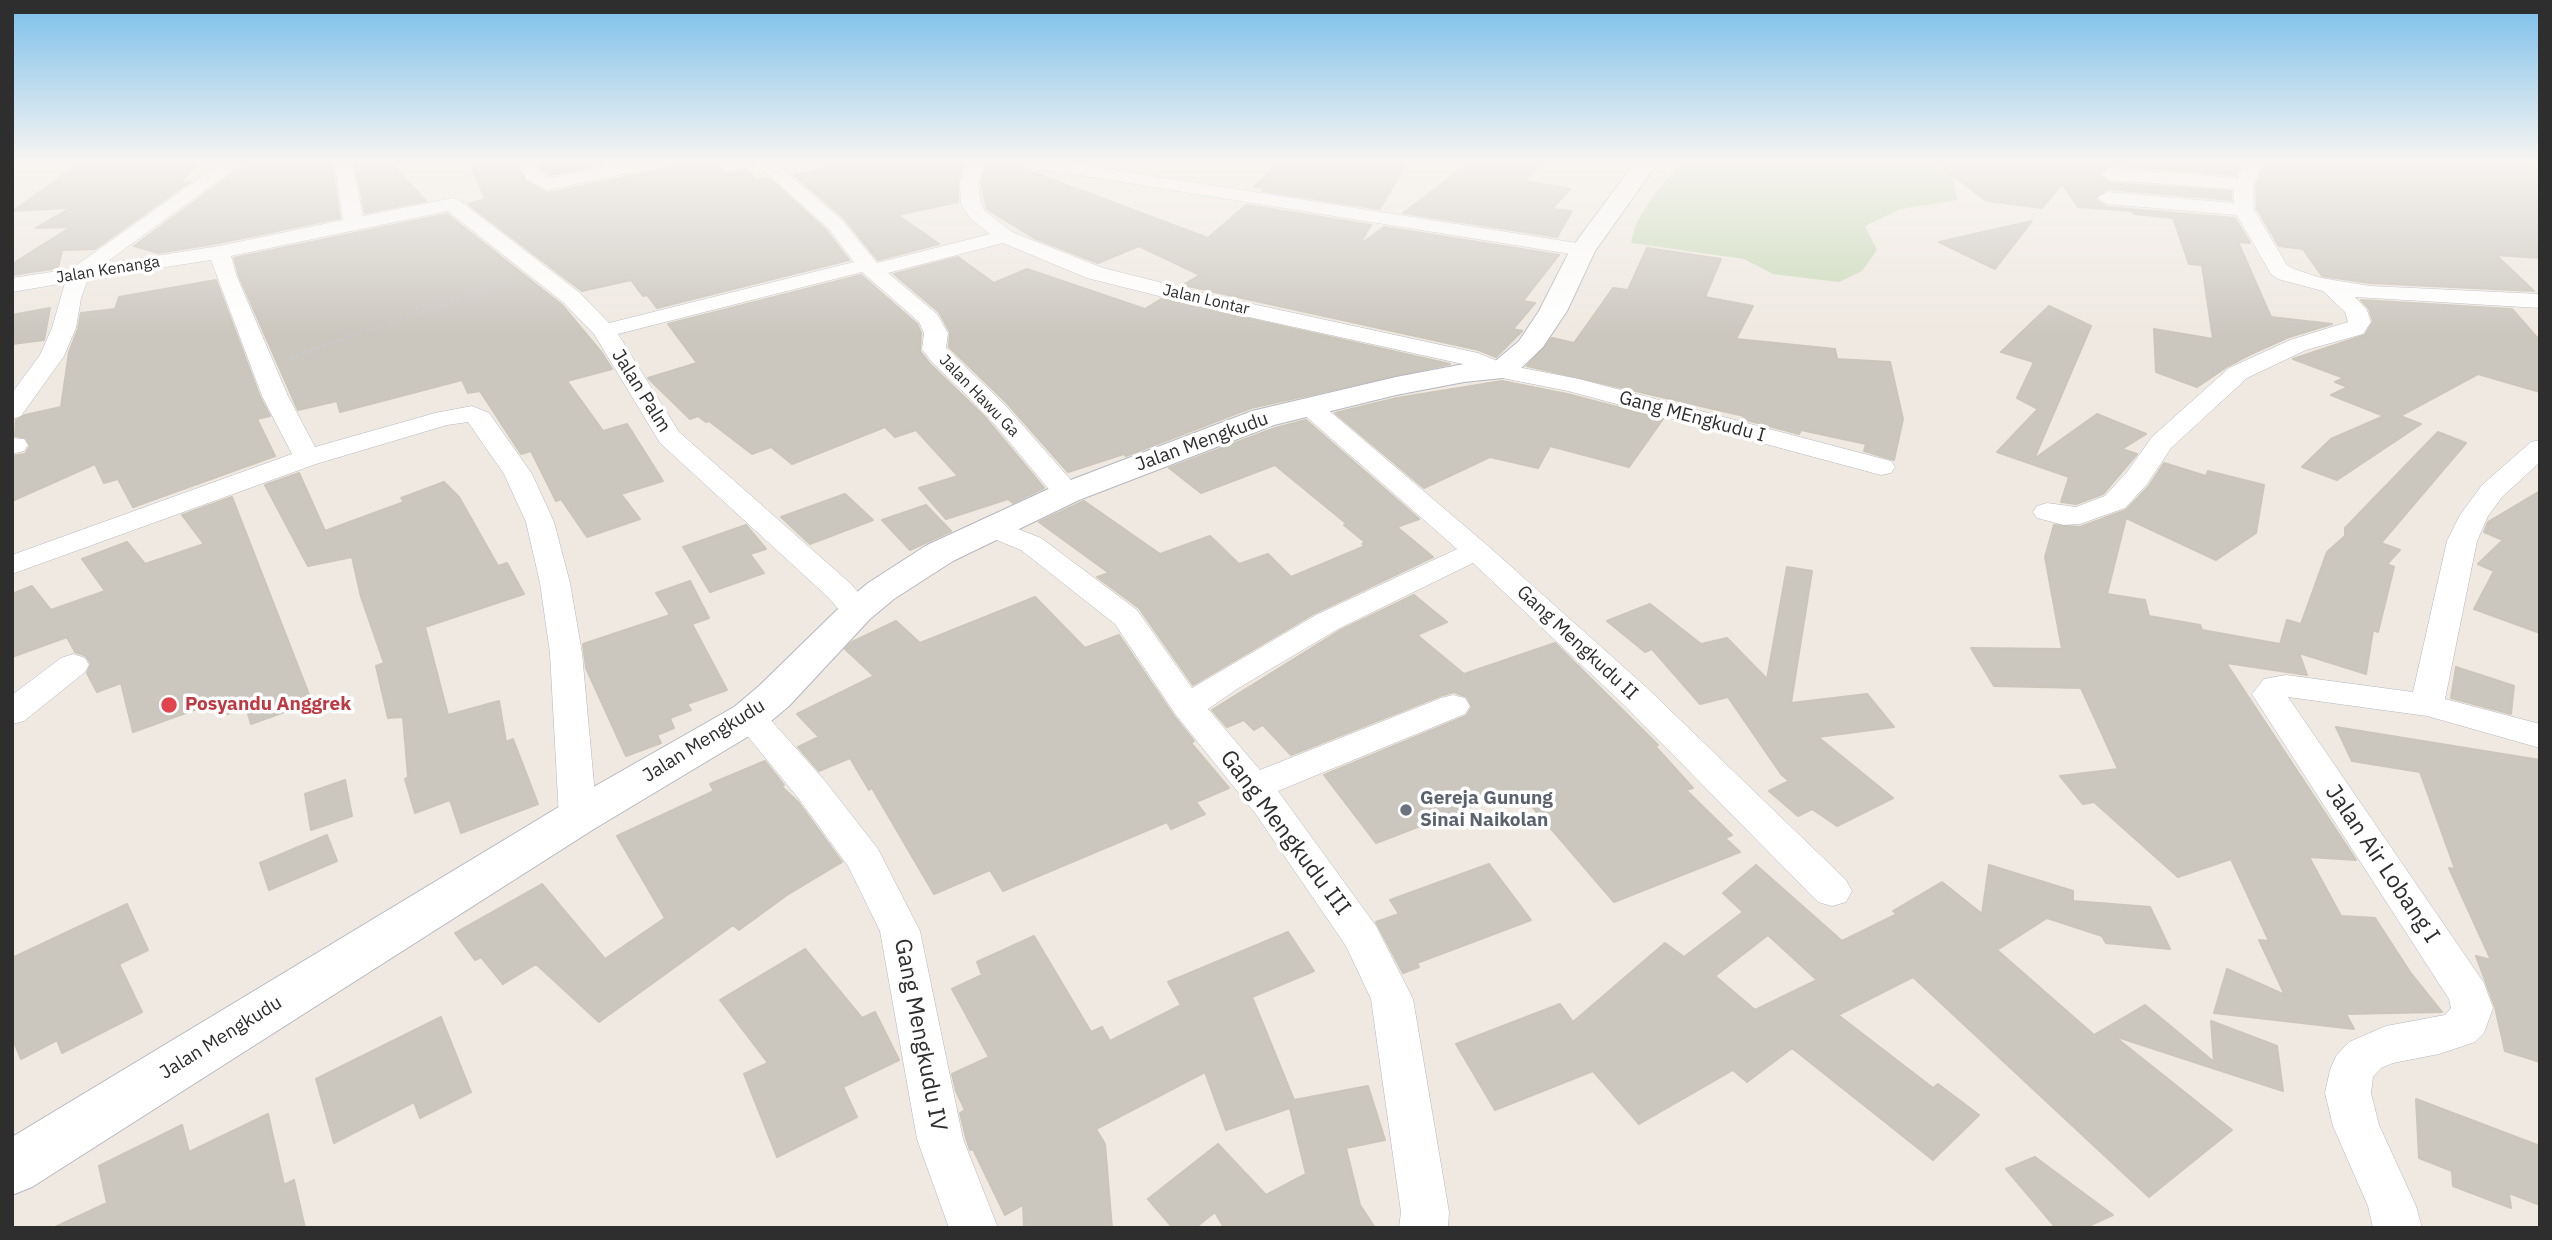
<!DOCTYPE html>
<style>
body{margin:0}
#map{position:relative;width:2552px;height:1240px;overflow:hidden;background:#efe9e1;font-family:"IBM Plex Sans",sans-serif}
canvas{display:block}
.frame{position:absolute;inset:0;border:14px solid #2e2e2e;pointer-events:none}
</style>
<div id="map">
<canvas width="2552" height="1240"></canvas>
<div class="frame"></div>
</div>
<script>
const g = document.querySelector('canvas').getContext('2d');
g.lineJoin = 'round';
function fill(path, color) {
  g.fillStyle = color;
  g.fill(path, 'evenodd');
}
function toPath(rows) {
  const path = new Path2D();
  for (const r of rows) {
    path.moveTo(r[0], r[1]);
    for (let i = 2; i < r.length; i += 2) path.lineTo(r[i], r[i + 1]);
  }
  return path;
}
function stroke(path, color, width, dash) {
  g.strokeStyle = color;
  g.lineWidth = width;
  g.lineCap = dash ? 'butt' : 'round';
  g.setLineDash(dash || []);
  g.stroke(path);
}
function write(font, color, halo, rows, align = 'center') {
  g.font = font + ' "IBM Plex Sans",sans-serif';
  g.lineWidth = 7;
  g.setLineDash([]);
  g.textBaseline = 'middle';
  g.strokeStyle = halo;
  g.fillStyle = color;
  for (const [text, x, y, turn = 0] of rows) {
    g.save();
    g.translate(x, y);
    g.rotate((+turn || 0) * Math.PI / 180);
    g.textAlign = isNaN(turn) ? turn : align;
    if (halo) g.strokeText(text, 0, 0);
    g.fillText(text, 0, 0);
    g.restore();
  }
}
const cemetery = toPath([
 [1683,161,1914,161,1949,171,1953,175,1957,200,1901,209,1865,226,1877,250,1862,271,1839,282,1773,274,1744,259,1631,243,1636,224,1655,193]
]);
const building = toPath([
 [82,161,138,161,133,167,199,161,180,184,191,181,95,249,62,250,58,268,12,275,12,264,71,227,36,228,70,208,13,211,82,161],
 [267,161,331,161,340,218,219,243,158,253,134,246,239,169,267,161],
 [355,161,389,161,426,201,365,213,355,161],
 [469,161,517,161,525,181,548,193,703,161,713,161,727,173,745,169,757,180,766,178,771,180,826,230,849,260,657,308,647,295,643,296,631,280,582,291,468,204,485,199,469,161],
 [540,161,589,161,594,166,551,175,543,170,540,161],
 [857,161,965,161,958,182,958,202,898,215,939,244,878,260,844,218,794,175,857,161],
 [988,161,1003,161,1208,238,1246,205,1371,225,1359,245,1384,227,1559,255,1523,301,1535,303,1513,329,1522,331,1496,357,1479,350,1183,285,1200,275,1139,246,1098,263,1034,238,987,209,981,183,988,161],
 [1283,161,1407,161,1380,209,1262,191,1265,188,1253,187,1283,161],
 [1472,161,1544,161,1525,181,1570,189,1552,209,1572,211,1557,237,1403,213,1472,161],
 [1935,161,2243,161,2236,175,2110,165,2099,173,2110,183,2231,191,2231,200,2107,189,2095,199,2107,207,2235,218,2250,243,2238,242,2271,317,2332,324,2289,337,2251,354,2228,366,2197,387,2156,372,2154,329,2213,339,2202,265,2189,264,2173,218,2134,214,2132,211,2078,207,2062,184,2042,208,1986,201,1935,161],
 [2266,161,2540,161,2540,258,2496,255,2534,291,2370,283,2322,276,2303,249,2279,246,2257,209,2256,185,2266,161],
 [447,214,562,305,602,353,612,369,567,381,603,431,627,424,663,481,621,494,640,519,587,537,561,499,556,501,531,451,521,454,480,391,468,393,462,380,340,412,337,401,298,410,239,276,234,258,447,214],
 [2032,221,1995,269,1939,242,2032,221],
 [1647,248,1721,259,1705,297,1753,306,1736,339,1835,349,1837,359,1890,362,1903,419,1894,460,1864,451,1866,444,1801,430,1799,434,1743,419,1744,416,1527,366,1552,338,1574,343,1613,288,1628,290,1647,248],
 [958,257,994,283,1027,269,1145,309,1161,299,1450,364,1251,408,1126,456,1124,454,1068,472,1006,402,949,347,950,332,939,312,894,274,958,257],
 [861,275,917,324,921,333,920,351,930,364,984,416,1044,488,1013,503,1008,499,946,519,919,488,958,476,916,430,895,437,885,427,792,464,771,447,752,454,709,421,706,422,698,416,690,419,648,378,697,363,668,324,861,275],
 [216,280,260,397,270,416,257,419,275,456,133,507,118,479,104,483,95,464,12,501,13,456,25,454,30,446,26,438,15,436,16,420,25,415,61,407,69,352,78,329,81,313,115,309,119,297,216,280],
 [2361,300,2512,309,2540,341,2540,392,2478,374,2400,416,2421,424,2337,480,2302,467,2331,439,2384,416,2331,395,2348,387,2335,382,2344,378,2293,359,2365,335,2373,321,2369,309,2361,300],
 [2049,306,2091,326,2034,459,2097,414,2146,434,2122,449,2137,454,2103,494,2076,504,2061,502,2069,477,1997,452,2038,409,2017,398,2034,362,2001,352,2049,306],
 [50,308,44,340,12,344,12,315,50,308],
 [1502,381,1567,394,1663,419,1629,467,1550,446,1538,468,1490,457,1424,488,1335,413,1397,398,1502,381],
 [1306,420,1419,519,1397,527,1433,557,1315,613,1193,685,1139,608,1097,577,1109,573,1039,522,1084,501,1160,554,1210,536,1239,564,1268,554,1291,577,1365,546,1362,544,1366,543,1344,525,1347,524,1275,465,1201,493,1169,468,1275,428,1306,420],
 [2438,432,2466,443,2381,543,2400,550,2387,564,2394,567,2378,632,2373,630,2366,674,2299,653,2307,675,2226,663,2356,860,2309,857,2341,916,2375,918,2410,972,2442,1012,2346,1014,2354,1029,2214,1013,2227,969,2285,995,2259,940,2269,941,2231,859,2178,877,2094,802,2083,804,2060,776,2118,769,2081,688,1994,686,1971,648,2062,649,2045,557,2054,525,2080,527,2126,510,2149,486,2164,463,2206,476,2208,471,2264,485,2256,533,2216,560,2126,518,2107,594,2145,600,2149,616,2200,625,2202,630,2280,644,2287,620,2301,624,2327,552,2345,536,2345,528,2438,432],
 [299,473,325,531,404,502,401,498,444,482,459,497,498,566,507,563,524,594,425,627,448,715,499,701,506,742,513,739,538,804,461,833,450,800,415,813,405,779,408,777,403,717,388,718,376,666,384,663,361,597,352,557,308,566,265,485,299,473],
 [2540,491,2540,633,2474,609,2494,571,2478,564,2503,540,2484,532,2488,522,2540,491],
 [845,494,873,520,810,544,781,517,845,494],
 [232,497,312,702,251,724,246,707,227,714,222,700,133,732,121,683,97,692,87,673,91,664,86,656,75,652,67,637,12,657,12,594,32,586,51,610,105,591,82,559,127,542,145,564,204,544,182,515,232,497],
 [926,505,951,531,910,550,882,520,926,505],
 [746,525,766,549,750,554,764,573,710,592,683,547,746,525],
 [1787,567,1812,571,1791,703,1867,694,1894,727,1818,737,1893,798,1837,826,1812,809,1798,816,1769,791,1789,781,1781,774,1728,697,1700,704,1652,649,1645,652,1607,621,1650,604,1701,644,1727,638,1767,679,1787,567],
 [690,581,709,618,692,624,727,690,687,704,691,710,670,718,674,728,657,735,661,743,626,756,586,668,583,644,670,615,656,593,690,581],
 [1414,595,1447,622,1417,635,1464,674,1555,643,1658,745,1655,746,1693,788,1686,790,1732,835,1725,838,1740,852,1614,902,1517,789,1376,843,1324,775,1466,716,1472,707,1467,697,1454,692,1440,696,1291,755,1263,725,1254,730,1244,720,1227,727,1212,710,1339,631,1414,595],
 [1035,597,1085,648,1119,635,1174,716,1194,741,1191,743,1229,788,1196,802,1205,814,1171,829,1167,822,1003,891,990,870,934,894,872,788,869,790,850,758,819,771,798,747,819,737,797,714,874,676,845,649,852,642,896,621,920,643,1035,597],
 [2456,667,2514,686,2511,714,2451,698,2456,667],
 [2336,727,2540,760,2540,1062,2505,1051,2495,1007,2476,956,2491,960,2449,868,2455,869,2420,772,2352,761,2336,727],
 [765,761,784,785,781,786,799,803,842,862,787,895,739,930,733,925,599,1022,536,964,503,984,481,957,475,960,455,933,542,884,605,959,665,918,617,836,714,791,710,784,765,761],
 [345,780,352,816,311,830,305,794,345,780],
 [327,835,337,861,269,890,260,863,327,835],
 [1489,864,1531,920,1417,963,1419,967,1403,973,1376,922,1399,914,1390,900,1489,864],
 [1756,865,1842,941,1897,914,1893,911,1942,882,1982,914,1989,865,2073,891,2073,901,2150,907,2170,949,2106,943,2102,936,2047,918,1997,950,2094,1035,2145,1005,2214,1062,2211,1021,2277,1046,2283,1091,2114,1036,2232,1130,2149,1197,1913,977,1838,1015,1933,1088,1938,1084,1979,1115,1933,1160,1792,1048,1747,1082,1733,1070,1639,1124,1593,1071,1495,1110,1456,1044,1560,1004,1573,1022,1665,943,1684,957,1743,912,1723,893,1756,865],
 [1768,935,1817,980,1755,1010,1715,976,1768,935],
 [127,904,148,950,119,964,142,1012,62,1053,57,1040,21,1059,12,1037,12,958,127,904],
 [1288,932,1314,971,1252,997,1294,1100,1368,1086,1385,1140,1346,1148,1360,1205,1375,1228,1224,1228,1215,1212,1195,1228,1173,1228,1148,1199,1218,1144,1266,1195,1306,1174,1290,1108,1226,1130,1205,1072,1096,1129,1105,1144,1112,1228,1024,1228,1023,1205,1005,1215,973,1149,970,1150,966,1138,960,1113,965,1110,956,1091,952,1074,989,1057,952,989,982,975,977,962,1034,936,1091,1032,1102,1027,1110,1041,1181,1005,1168,982,1288,932],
 [805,949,862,1018,875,1012,899,1060,843,1087,857,1117,777,1157,744,1074,768,1063,720,1000,805,949],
 [441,1017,471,1092,420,1118,414,1102,334,1143,316,1079,441,1017],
 [2416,1099,2540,1146,2540,1205,2509,1193,2511,1208,2453,1186,2452,1171,2419,1158,2416,1099],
 [268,1114,284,1185,294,1180,305,1228,53,1228,107,1203,99,1166,182,1125,189,1152,268,1114],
 [2035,1157,2113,1215,2084,1228,2056,1228,2006,1169,2035,1157]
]);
const pathFar1 = toPath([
 [483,197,516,190],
 [337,341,509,282]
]);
const path = toPath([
 [289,359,342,339]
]);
const minor = toPath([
 [12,161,25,161,12,169,12,161],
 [224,161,245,161,104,264,219,246,343,220,334,161,352,161,363,216,452,198,459,200,580,293,609,323,854,262,828,228,753,161,773,161,842,220,877,263,990,234,971,219,961,204,960,183,968,161,986,161,978,183,981,204,985,211,1012,232,1103,268,1211,295,1478,353,1507,365,1579,379,1891,461,1895,467,1891,473,1881,475,1568,391,1492,376,1463,364,1203,307,1087,278,1003,243,888,273,937,314,948,333,946,348,1004,404,1077,487,1081,493,1077,499,1067,501,1057,499,986,414,932,362,922,349,924,333,919,322,862,272,618,334,679,432,851,584,868,604,873,611,868,618,857,621,846,618,829,598,660,443,594,334,564,303,448,211,231,256,237,277,288,396,315,447,435,413,472,406,489,413,532,474,554,522,570,583,582,653,597,817,591,827,578,831,565,827,559,817,550,653,540,583,526,522,504,474,468,422,447,425,316,464,12,574,12,555,292,454,262,396,211,260,88,279,81,298,76,328,64,356,21,416,12,419,12,393,40,355,52,328,65,283,12,292,12,278,71,269,224,161],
 [519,161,537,161,541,172,550,178,634,161,672,161,663,166,547,190,526,179,519,161],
 [1013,161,1058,161,1583,244,1590,246,1593,250,1590,254,1583,256,1022,166,1013,161],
 [2246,161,2264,161,2253,184,2254,210,2287,265,2294,269,2321,278,2370,286,2540,294,2540,308,2355,297,2367,310,2371,322,2363,334,2306,350,2247,378,2171,448,2147,484,2125,508,2080,524,2064,525,2037,518,2033,512,2037,506,2047,503,2076,507,2105,496,2127,472,2152,437,2229,368,2290,340,2348,322,2345,312,2323,291,2278,279,2271,274,2237,215,2107,204,2097,198,2107,192,2234,203,2234,189,2110,180,2101,174,2110,168,2238,178,2246,161],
 [1310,399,1319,402,1487,545,1646,687,1846,880,1852,891,1846,902,1832,906,1818,902,1622,703,1473,563,1338,629,1237,689,1208,709,1260,770,1441,698,1453,695,1465,698,1470,706,1465,714,1278,791,1376,926,1413,999,1449,1212,1448,1228,1399,1228,1401,1212,1371,999,1346,946,1255,813,1176,715,1115,624,1021,550,982,534,978,528,982,522,992,519,1041,538,1137,610,1192,688,1316,615,1457,549,1301,412,1297,407,1301,402,1310,399],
 [12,438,24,439,28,445,24,451,12,454,12,438],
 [2540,440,2540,462,2502,497,2488,516,2477,541,2445,699,2540,724,2540,748,2427,716,2288,697,2484,983,2493,1008,2484,1033,2475,1042,2439,1054,2393,1063,2381,1068,2373,1077,2371,1093,2379,1125,2416,1206,2422,1228,2373,1228,2368,1206,2333,1126,2325,1093,2330,1070,2336,1056,2349,1042,2386,1026,2445,1015,2451,1008,2449,999,2252,694,2264,679,2286,675,2413,692,2447,541,2460,515,2482,485,2531,442,2540,440],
 [73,654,85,658,89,665,85,672,24,721,12,724,12,695,61,658,73,654],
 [749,706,761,709,825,781,878,849,920,931,963,1139,998,1228,949,1228,917,1139,880,931,848,866,799,799,732,717,737,709,749,706]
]);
const tertiary = toPath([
 [1636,161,1659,161,1595,251,1567,311,1543,347,1512,377,1464,382,1396,395,1274,425,1079,500,953,561,894,599,870,619,789,706,764,727,594,829,32,1187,12,1195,12,1137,562,805,734,707,759,686,844,603,868,583,927,545,1055,486,1252,411,1396,377,1464,364,1493,363,1519,341,1539,311,1570,250,1636,161]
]);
const markers = [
 [169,705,9,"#e0444e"],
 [1406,810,7,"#6b7280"]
];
const farStreetnames = [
 ["Jalan Kenanga",108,270,-9],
 ["Jalan Lontar",1206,300,13],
 ["Jalan Hawu Ga",979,396,46]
];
const streetNames = [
 ["Jalan Palm",641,391,58],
 ["Gang MEngkudu I",1692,417,15],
 ["Jalan Mengkudu",1202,442,-20],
 ["Gang Mengkudu II",1577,643,43],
 ["Jalan Mengkudu",704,741,-32],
 ["Jalan Mengkudu",221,1038,-32]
];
const healthNames = [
 ["Posyandu Anggrek",185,705]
];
const worshipNames = [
 ["Gereja Gunung",1420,799],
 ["Sinai Naikolan",1420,821]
];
const nearStreetnames = [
 ["Gang Mengkudu III",1285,833,53],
 ["Jalan Air Lobang I",2382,864,56],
 ["Gang Mengkudu IV",920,1035,79]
];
fill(cemetery, '#c8d9b8');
fill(building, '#cbc7bf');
stroke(building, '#cbc5ba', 2);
stroke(minor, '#b4b7c1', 1);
stroke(tertiary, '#b4b7c1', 2);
stroke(pathFar1, '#c9c9c9', 2.5, [3.5, 2.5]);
stroke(path, '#c9c9c9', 3.5, [4.5, 2.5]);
fill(minor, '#fff');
fill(tertiary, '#fff');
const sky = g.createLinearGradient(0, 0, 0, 335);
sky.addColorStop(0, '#7abfeb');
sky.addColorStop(0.48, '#f8f5f2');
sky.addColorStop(1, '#f8f5f200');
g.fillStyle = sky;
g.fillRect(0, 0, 2552, 335);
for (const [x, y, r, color] of markers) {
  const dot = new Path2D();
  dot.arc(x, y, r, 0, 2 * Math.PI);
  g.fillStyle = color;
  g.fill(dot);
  stroke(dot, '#fff', 2.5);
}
write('16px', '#2e2e2e', '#fff', farStreetnames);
write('19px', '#2e2e2e', '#fff', streetNames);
write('bold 19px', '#be3a42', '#fff', healthNames, 'left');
write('bold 19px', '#5b616d', '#fff', worshipNames, 'left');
write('23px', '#2e2e2e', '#fff', nearStreetnames);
</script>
